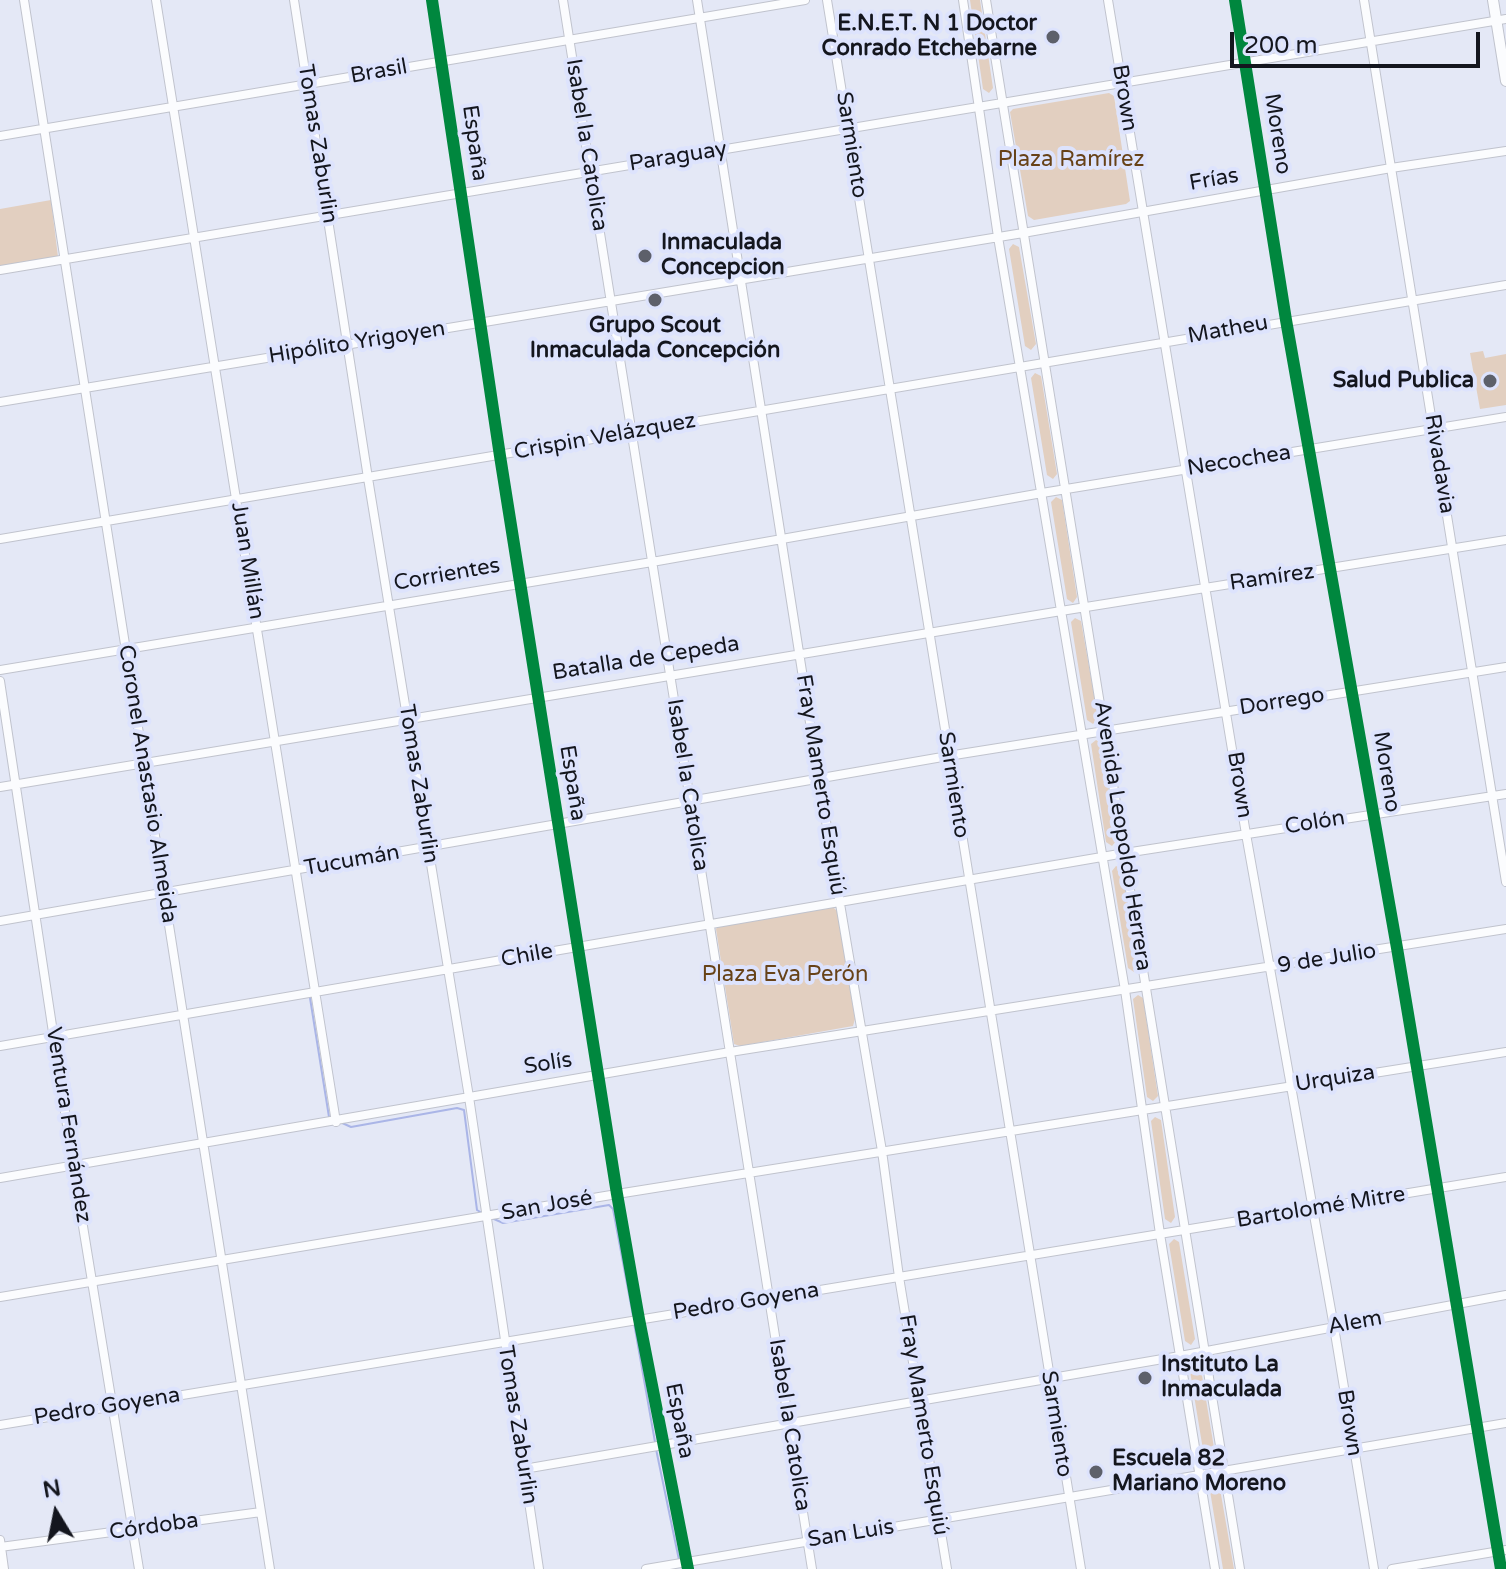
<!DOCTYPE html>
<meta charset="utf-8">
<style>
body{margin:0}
#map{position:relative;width:1506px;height:1569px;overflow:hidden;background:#e4e8f6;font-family:"Varela Round",sans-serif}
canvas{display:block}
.north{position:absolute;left:16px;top:1473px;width:80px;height:80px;-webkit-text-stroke:6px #dde3fd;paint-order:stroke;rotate:350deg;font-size:22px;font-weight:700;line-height:32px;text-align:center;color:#14161e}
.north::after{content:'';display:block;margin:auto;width:28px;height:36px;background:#14161e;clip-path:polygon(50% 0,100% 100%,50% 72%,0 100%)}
.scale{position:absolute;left:1230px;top:32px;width:250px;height:36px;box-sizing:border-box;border:4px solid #14161e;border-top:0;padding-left:10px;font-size:24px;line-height:28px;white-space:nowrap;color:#14161e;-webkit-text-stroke:6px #dde3fd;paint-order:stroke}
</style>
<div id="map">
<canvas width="1506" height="1569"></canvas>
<div class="north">N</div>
<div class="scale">200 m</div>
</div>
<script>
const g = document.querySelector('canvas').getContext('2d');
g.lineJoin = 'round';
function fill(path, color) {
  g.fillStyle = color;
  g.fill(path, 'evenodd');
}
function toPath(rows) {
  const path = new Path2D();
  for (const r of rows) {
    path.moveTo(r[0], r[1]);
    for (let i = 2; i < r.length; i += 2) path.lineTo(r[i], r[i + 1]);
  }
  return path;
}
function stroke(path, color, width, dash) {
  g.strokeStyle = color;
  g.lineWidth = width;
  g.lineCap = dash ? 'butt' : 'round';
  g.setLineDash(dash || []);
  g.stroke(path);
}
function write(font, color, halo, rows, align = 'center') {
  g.font = font + ' "Varela Round",sans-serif';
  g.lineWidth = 8;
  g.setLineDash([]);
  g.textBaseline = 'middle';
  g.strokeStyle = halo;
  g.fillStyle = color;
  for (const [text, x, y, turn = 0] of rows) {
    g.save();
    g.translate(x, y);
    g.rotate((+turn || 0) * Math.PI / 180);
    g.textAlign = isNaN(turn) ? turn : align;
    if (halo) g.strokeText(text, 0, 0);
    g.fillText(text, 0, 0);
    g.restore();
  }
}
const green = toPath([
 [970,0,980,0,993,88,989,93,983,89],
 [1109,93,1114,96,1130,201,1126,204,1034,220,1028,216,1010,112,1013,109],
 [51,200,58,257,0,267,0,209],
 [1013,244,1019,247,1036,344,1031,350,1025,346,1009,249],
 [1483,351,1485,358,1506,354,1506,405,1480,409,1470,353],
 [1035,373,1041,376,1057,474,1053,479,1047,475,1031,378],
 [1056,497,1062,500,1077,597,1073,603,1067,599,1051,502],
 [1075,618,1081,621,1098,718,1093,724,1087,720,1071,622],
 [1096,740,1101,743,1117,840,1112,846,1106,842,1091,744],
 [1116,866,1122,869,1138,966,1134,972,1128,968,1112,871],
 [833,907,837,911,855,1019,853,1026,740,1046,734,1044,716,929,718,926],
 [1138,995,1143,998,1158,1096,1153,1101,1147,1097,1133,999],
 [1155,1117,1161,1120,1175,1217,1171,1223,1165,1219,1151,1121],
 [1174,1239,1179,1242,1195,1339,1191,1345,1185,1341,1169,1244],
 [1194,1360,1200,1363,1216,1460,1211,1466,1205,1462,1189,1365],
 [1216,1480,1219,1483,1234,1569,1223,1569,1209,1485,1211,1481]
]);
const stream = toPath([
 [310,998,329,1117,331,1118],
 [340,1122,351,1127,457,1108,464,1110,477,1210,482,1213],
 [494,1219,503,1223,609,1205,613,1209,633,1316],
 [634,1323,655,1442],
 [656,1449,679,1560]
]);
const minor = toPath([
 [24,0,270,1569],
 [156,0,336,1122],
 [294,0,368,478,469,1097,539,1569],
 [432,0,500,456,617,1194,639,1319,688,1569],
 [563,0,812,1569],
 [697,0,819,780,882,1151,899,1277,947,1569],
 [827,0,1081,1569],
 [963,0,998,237,1125,990,1160,1234,1215,1569],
 [986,0,1240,1569],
 [1108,0,1246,834,1334,1327,1374,1569],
 [1235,0,1286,320,1397,948,1501,1569],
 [1364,0,1506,882],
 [0,136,805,0],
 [0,270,1506,19],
 [0,402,1023,233,1391,168,1506,151],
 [0,539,1506,285],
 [0,670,652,562,1042,493,1506,417],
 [0,681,73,1165,139,1569],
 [0,787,1061,611,1506,540],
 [0,921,948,756,1506,667],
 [0,1046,1125,853,1506,794],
 [0,1178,730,1052,1506,929],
 [0,1297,617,1194,1506,1052],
 [0,1425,1506,1177],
 [524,1469,1180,1356,1506,1295],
 [0,1540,4,1569],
 [0,1547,261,1512],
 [646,1569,1506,1423],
 [1392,1569,1506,1550]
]);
const major = toPath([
 [1493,0,1506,81]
]);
const cycleway = toPath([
 [432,0,500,456,617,1194,639,1319,688,1569],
 [1235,0,1286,320,1397,948,1501,1569]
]);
const markers = [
 [1053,37,8,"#5d606a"],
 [645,256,8,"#5d606a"],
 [655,300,8,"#5d606a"],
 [1490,381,8,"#5d606a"],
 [1145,1378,8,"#5d606a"],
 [1096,1472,8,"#5d606a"]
];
const poiNames = [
 ["E.N.E.T. N 1 Doctor",1037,24,"right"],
 ["Conrado Etchebarne",1037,49,"right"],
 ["Inmaculada",661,243],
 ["Concepcion",661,268],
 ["Grupo Scout",655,326,"center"],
 ["Inmaculada Concepción",655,351,"center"],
 ["Salud Publica",1474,381,"right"],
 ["Instituto La",1161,1365],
 ["Inmaculada",1161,1390],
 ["Escuela 82",1112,1459],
 ["Mariano Moreno",1112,1484]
];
const streetNames = [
 ["Brasil",379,72,-10],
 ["Brown",1124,98,81],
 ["Moreno",1277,134,81],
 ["España",474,143,82],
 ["Tomas Zaburlin",317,144,81],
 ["Isabel la Catolica",586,145,81],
 ["Sarmiento",851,145,81],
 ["Paraguay",678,157,-9],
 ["Frías",1214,180,-10],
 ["Matheu",1228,330,-10],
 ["Hipólito Yrigoyen",357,343,-9],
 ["Crispin Velázquez",605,437,-10],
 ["Necochea",1239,461,-9],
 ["Rivadavia",1439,464,81],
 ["Juan Millán",247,561,81],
 ["Corrientes",447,575,-10],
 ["Ramírez",1272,578,-8],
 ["Batalla de Cepeda",646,659,-9],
 ["Dorrego",1282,702,-9],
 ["Moreno",1386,772,81],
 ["España",572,783,81],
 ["Coronel Anastasio Almeida",147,784,81],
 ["Tomas Zaburlin",418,784,81],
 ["Isabel la Catolica",687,785,81],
 ["Fray Mamerto Esquiú",820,785,81],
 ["Sarmiento",953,785,81],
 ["Brown",1239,785,81],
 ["Colón",1315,823,-9],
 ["Avenida Leopoldo Herrera",1122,836,81],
 ["Tucumán",352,861,-10],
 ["Chile",527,956,-10],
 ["9 de Julio",1327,959,-9],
 ["Solís",548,1064,-9],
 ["Urquiza",1335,1079,-9],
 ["Ventura Fernández",68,1125,81],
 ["San José",547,1206,-10],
 ["Bartolomé Mitre",1321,1208,-9],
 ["Pedro Goyena",746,1302,-9],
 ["Alem",1355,1323,-10],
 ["Pedro Goyena",107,1407,-9],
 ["España",679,1421,79],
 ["Brown",1349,1423,81],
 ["Sarmiento",1056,1424,81],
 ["Tomas Zaburlin",517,1425,81],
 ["Isabel la Catolica",789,1425,81],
 ["Fray Mamerto Esquiú",923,1425,81],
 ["Córdoba",154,1527,-8],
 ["San Luis",851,1534,-9]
];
const parkNames = [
 ["Plaza Ramírez",1071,160],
 ["Plaza Eva Perón",785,975]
];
fill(green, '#e2cfc0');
stroke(stream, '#aab5e7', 2);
stroke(minor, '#c0c3cd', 10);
stroke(major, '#c0c3cd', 12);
stroke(minor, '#fbfcfe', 8);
stroke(major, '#fbfcfe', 10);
stroke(cycleway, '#00873e', 12);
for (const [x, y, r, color] of markers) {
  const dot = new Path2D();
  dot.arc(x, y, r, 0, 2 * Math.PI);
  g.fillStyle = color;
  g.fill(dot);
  stroke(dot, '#dde3fd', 3);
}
write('bold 22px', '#14161e', '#dde3fd', poiNames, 'left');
write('22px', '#14161e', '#dde3fd', streetNames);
write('22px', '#674218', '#dde3fd', parkNames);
</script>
